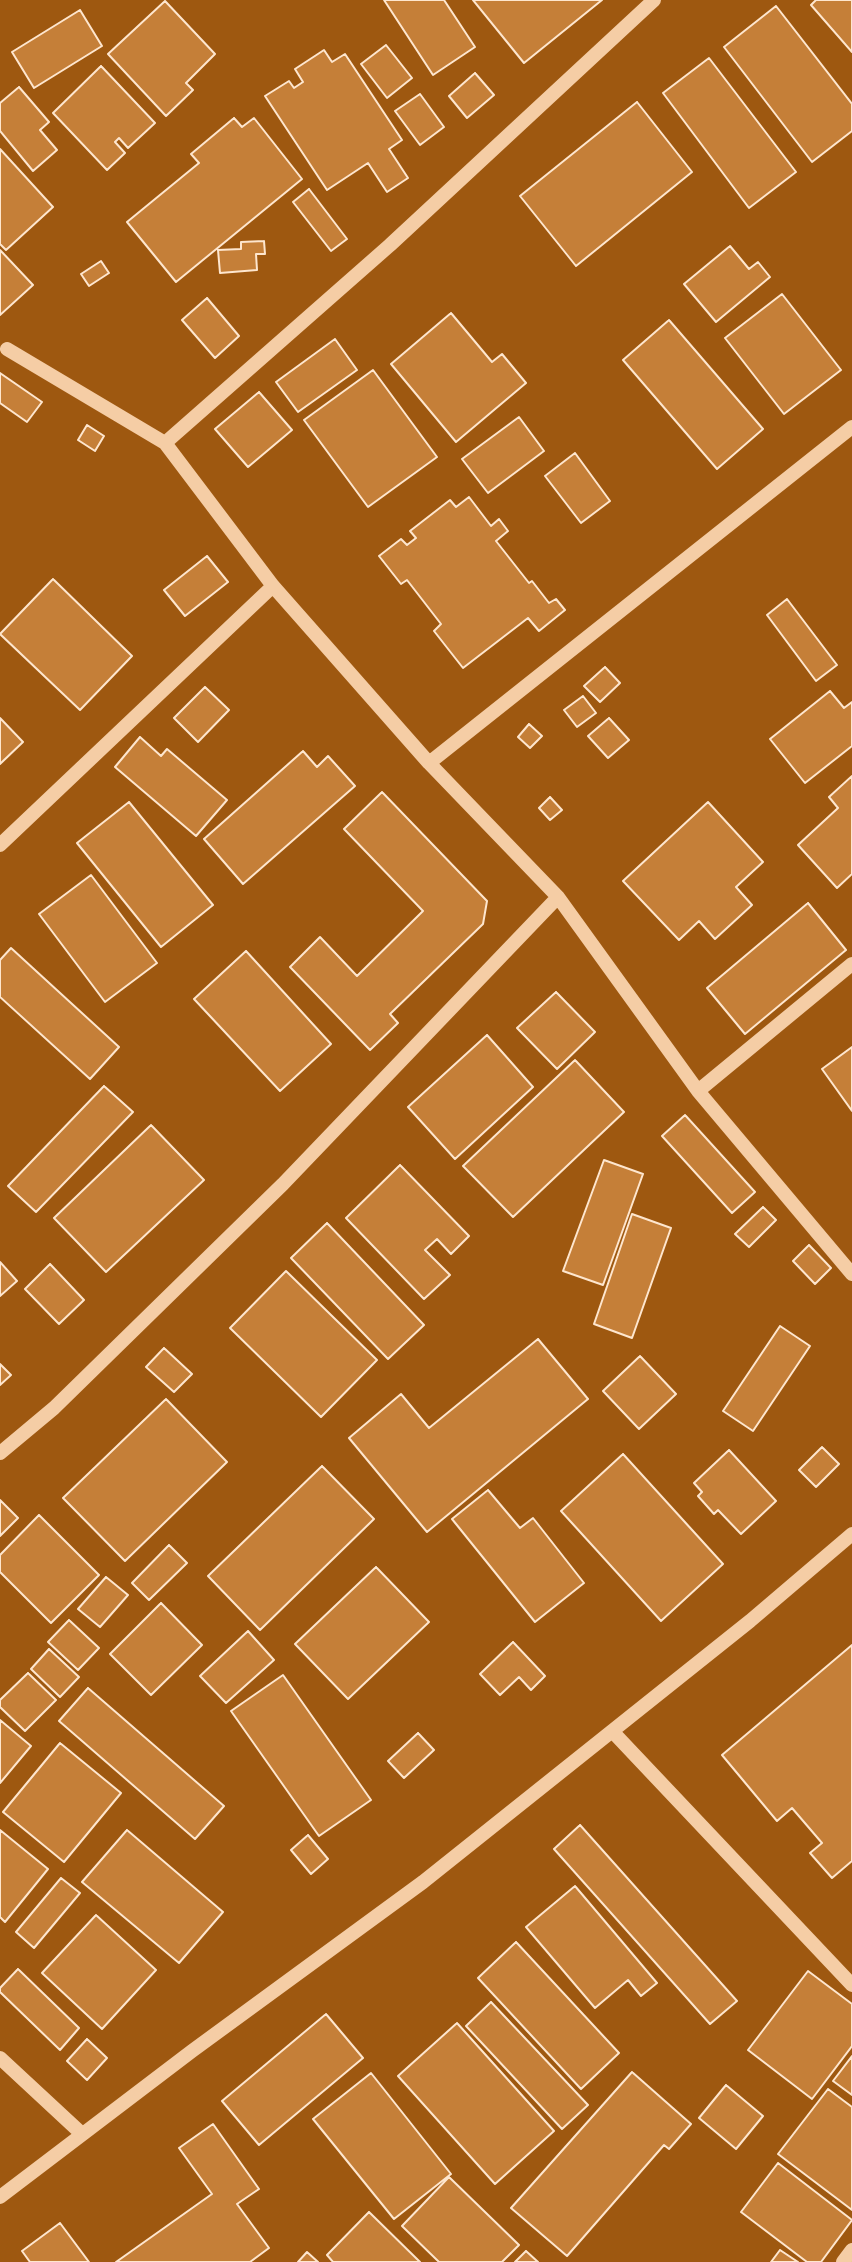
<!DOCTYPE html>
<style>
body{margin:0}
canvas{display:block;background:#9e5810}
</style>
<canvas width="852" height="2262"></canvas>
<script>
const g = document.querySelector('canvas').getContext('2d');
g.lineJoin = 'round';
function fill(path, color) {
  g.fillStyle = color;
  g.fill(path, 'evenodd');
}
function toPath(rows) {
  const path = new Path2D();
  for (const r of rows) {
    path.moveTo(r[0], r[1]);
    for (let i = 2; i < r.length; i += 2) path.lineTo(r[i], r[i + 1]);
  }
  return path;
}
function stroke(path, color, width, dash) {
  g.strokeStyle = color;
  g.lineWidth = width;
  g.lineCap = dash ? 'butt' : 'round';
  g.setLineDash(dash || []);
  g.stroke(path);
}
const building = toPath([
 [384,0,444,0,475,47,433,75,384,0],
 [473,0,602,0,524,63,473,0],
 [816,0,852,0,852,52,811,5,816,0],
 [165,1,215,54,186,83,193,90,166,116,108,54,165,1],
 [776,6,852,104,852,131,812,162,724,47,776,6],
 [80,10,102,46,34,88,12,52,80,10],
 [386,45,412,78,387,98,361,64,386,45],
 [324,50,332,62,345,54,402,140,389,149,408,178,387,192,368,163,327,190,265,96,289,81,294,88,303,82,295,69,324,50],
 [709,58,796,172,749,208,663,93,709,58],
 [101,66,155,123,128,148,119,138,115,142,125,153,107,170,53,113,101,66],
 [475,73,494,95,467,118,449,96,475,73],
 [19,87,49,122,40,130,57,150,33,171,0,131,0,103,19,87],
 [420,94,444,127,420,145,395,111,420,94],
 [637,102,692,172,576,266,520,196,637,102],
 [234,118,242,127,254,118,302,179,176,282,127,222,199,163,191,154,234,118],
 [0,149,53,207,6,250,0,244,0,149],
 [309,189,347,239,331,251,293,202,309,189],
 [264,241,265,254,256,254,257,270,220,273,218,250,241,249,241,242,264,241],
 [730,246,749,269,758,262,770,277,716,322,684,284,730,246],
 [0,250,33,285,0,315,0,250],
 [101,261,109,273,89,286,81,274,101,261],
 [782,294,841,370,784,414,725,338,782,294],
 [207,298,239,336,215,358,182,320,207,298],
 [451,313,492,362,502,354,526,383,456,442,391,364,451,313],
 [669,320,763,429,717,469,623,360,669,320],
 [335,339,357,370,298,412,276,382,335,339],
 [373,370,437,457,368,507,304,420,373,370],
 [0,373,42,402,27,422,0,403,0,373],
 [259,392,292,430,248,467,215,429,259,392],
 [519,417,544,451,488,493,462,459,519,417],
 [87,425,104,436,95,451,78,440,87,425],
 [575,453,610,501,581,523,545,476,575,453],
 [469,497,491,526,499,519,508,531,496,541,529,583,532,581,549,603,556,599,565,610,539,631,528,618,463,668,434,631,441,624,407,580,401,584,379,556,401,539,407,545,416,538,410,531,450,500,456,507,469,497],
 [207,556,228,582,185,616,164,590,207,556],
 [53,579,132,656,80,710,0,634,53,579],
 [787,599,837,665,816,681,767,615,787,599],
 [605,667,620,683,600,702,584,686,605,667],
 [205,687,229,710,198,742,174,718,205,687],
 [830,691,844,708,852,702,852,746,805,783,770,739,830,691],
 [583,696,596,713,577,727,564,710,583,696],
 [0,718,23,742,0,764,0,718],
 [609,718,629,740,608,758,588,736,609,718],
 [529,724,542,736,530,748,518,737,529,724],
 [140,737,161,756,167,749,227,800,196,836,115,767,140,737],
 [303,751,317,767,328,756,355,786,243,884,204,839,303,751],
 [852,776,852,874,837,888,798,845,838,808,829,797,852,776],
 [382,792,487,901,483,924,390,1014,398,1023,370,1050,290,967,320,937,357,976,423,911,344,829,382,792],
 [550,797,562,810,550,820,539,808,550,797],
 [129,802,213,905,161,947,77,843,129,802],
 [708,802,763,862,736,887,752,905,715,939,699,921,679,940,623,881,708,802],
 [91,875,157,963,105,1002,39,914,91,875],
 [808,903,846,950,745,1034,707,988,808,903],
 [11,948,119,1047,90,1079,0,997,0,960,11,948],
 [246,951,331,1044,280,1091,194,999,246,951],
 [556,992,595,1032,557,1069,517,1028,556,992],
 [487,1035,533,1087,455,1159,408,1107,487,1035],
 [852,1047,852,1111,822,1069,852,1047],
 [575,1060,624,1112,513,1217,463,1166,575,1060],
 [104,1086,133,1112,36,1212,8,1186,104,1086],
 [685,1115,755,1192,732,1213,662,1136,685,1115],
 [151,1125,204,1180,106,1272,54,1218,151,1125],
 [604,1160,643,1174,603,1285,563,1271,604,1160],
 [400,1165,469,1236,451,1254,437,1239,425,1250,450,1275,424,1299,346,1218,400,1165],
 [763,1207,776,1220,749,1247,735,1234,763,1207],
 [632,1214,671,1228,632,1338,594,1324,632,1214],
 [327,1223,424,1325,388,1359,291,1258,327,1223],
 [809,1245,831,1268,815,1284,793,1261,809,1245],
 [0,1262,17,1281,0,1296,0,1262],
 [50,1264,84,1300,59,1324,25,1289,50,1264],
 [286,1271,377,1360,321,1417,230,1328,286,1271],
 [780,1326,810,1346,753,1431,723,1411,780,1326],
 [538,1339,588,1399,427,1532,349,1438,401,1394,429,1428,538,1339],
 [164,1348,192,1374,174,1392,146,1367,164,1348],
 [640,1356,676,1394,639,1429,603,1391,640,1356],
 [0,1364,11,1375,0,1385,0,1364],
 [166,1399,227,1462,125,1561,63,1498,166,1399],
 [822,1447,839,1464,816,1487,799,1470,822,1447],
 [729,1450,776,1501,741,1534,718,1510,714,1514,698,1496,702,1492,694,1483,729,1450],
 [623,1454,723,1564,661,1621,561,1511,623,1454],
 [322,1466,374,1519,260,1630,208,1576,322,1466],
 [488,1490,520,1528,533,1518,584,1583,535,1622,452,1519,488,1490],
 [0,1500,18,1518,0,1536,0,1500],
 [39,1515,99,1575,51,1623,0,1572,0,1555,39,1515],
 [169,1545,187,1563,149,1600,132,1583,169,1545],
 [376,1567,429,1622,348,1699,295,1644,376,1567],
 [106,1577,128,1595,100,1627,78,1609,106,1577],
 [161,1603,202,1645,151,1695,110,1654,161,1603],
 [69,1620,99,1648,78,1670,48,1642,69,1620],
 [248,1631,274,1660,226,1703,200,1676,248,1631],
 [513,1642,545,1676,531,1690,519,1677,500,1695,480,1674,513,1642],
 [852,1645,852,1861,832,1878,810,1853,822,1843,792,1808,777,1821,722,1755,852,1645],
 [49,1649,79,1677,60,1697,31,1669,49,1649],
 [28,1673,56,1700,25,1731,0,1707,0,1700,28,1673],
 [283,1675,371,1800,319,1836,231,1711,283,1675],
 [88,1688,224,1806,195,1839,59,1721,88,1688],
 [0,1720,31,1746,0,1783,0,1720],
 [418,1733,434,1750,404,1778,388,1761,418,1733],
 [60,1743,121,1793,64,1862,3,1812,60,1743],
 [580,1825,737,2001,710,2024,554,1849,580,1825],
 [0,1830,48,1869,5,1922,0,1917,0,1830],
 [127,1830,223,1912,179,1963,82,1882,127,1830],
 [308,1835,328,1859,311,1874,291,1850,308,1835],
 [61,1878,80,1893,34,1948,16,1932,61,1878],
 [575,1886,657,1983,641,1996,628,1980,595,2008,526,1927,575,1886],
 [96,1915,156,1970,102,2029,42,1973,96,1915],
 [516,1942,619,2053,581,2089,478,1978,516,1942],
 [18,1969,79,2028,60,2050,0,1992,0,1988,18,1969],
 [808,1971,852,2004,852,2046,812,2099,748,2050,808,1971],
 [491,2002,588,2105,562,2129,466,2026,491,2002],
 [326,2014,363,2058,259,2145,222,2101,326,2014],
 [457,2023,554,2131,495,2184,398,2076,457,2023],
 [87,2039,107,2058,87,2080,67,2061,87,2039],
 [852,2056,852,2095,833,2081,852,2056],
 [632,2072,691,2124,669,2149,664,2145,567,2256,511,2208,632,2072],
 [371,2073,451,2174,394,2219,313,2119,371,2073],
 [726,2085,763,2116,736,2149,699,2118,726,2085],
 [828,2089,852,2107,852,2210,778,2154,828,2089],
 [213,2124,259,2189,237,2204,269,2248,250,2262,116,2262,212,2194,179,2148,213,2124],
 [778,2163,852,2220,821,2262,807,2262,741,2212,778,2163],
 [449,2177,519,2245,502,2262,439,2262,402,2226,449,2177],
 [369,2212,420,2262,333,2262,327,2255,369,2212],
 [60,2223,89,2262,30,2262,22,2251,60,2223],
 [780,2250,798,2262,771,2262,780,2250],
 [526,2251,538,2262,515,2262,526,2251],
 [307,2252,318,2262,298,2262,307,2252]
]);
const minor = toPath([
 [7,349,165,443,273,586,429,763,558,897,698,1091,852,1274],
 [165,443,390,245,654,0],
 [429,763,852,427],
 [0,845,273,586],
 [698,1091,852,964],
 [0,1453,54,1408,283,1184,558,897],
 [612,1731,852,1985],
 [0,2058,82,2134],
 [0,2197,192,2051,423,1882,750,1621,852,1534],
 [843,2262,852,2250]
]);
fill(building, '#c57f38');
stroke(building, '#fee6ce', 2);
stroke(minor, '#f5cda5', 14);
</script>
